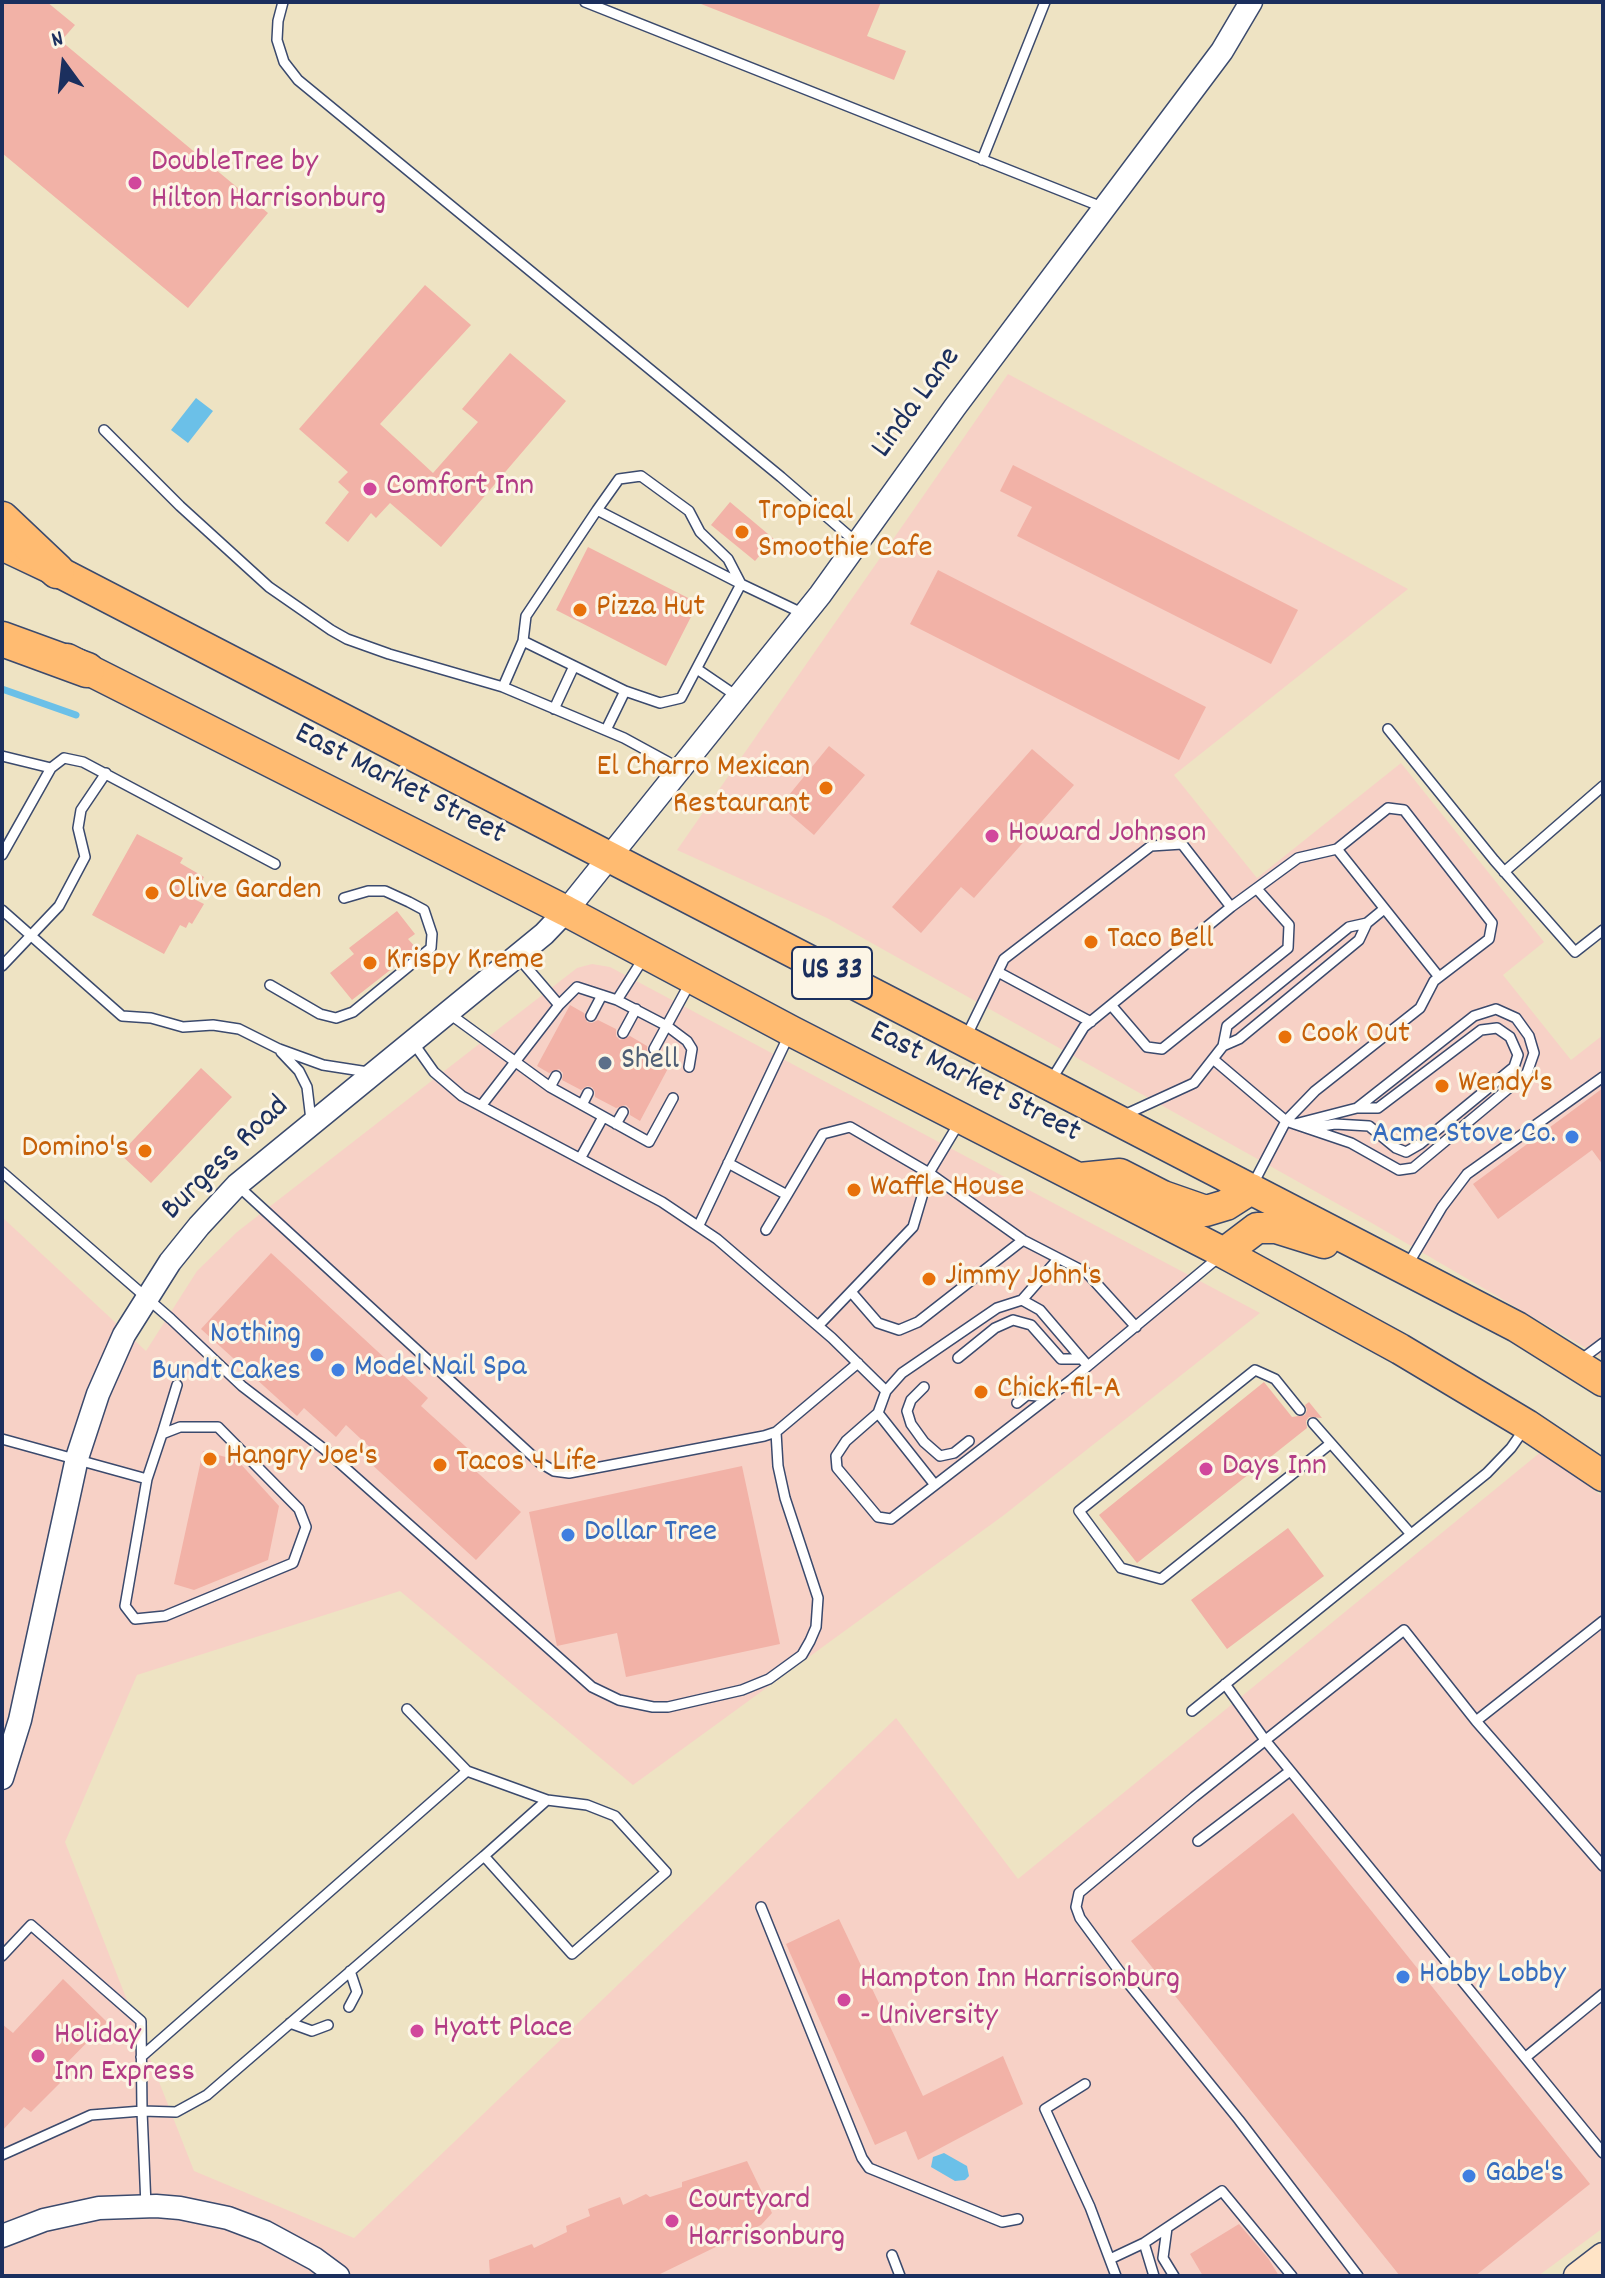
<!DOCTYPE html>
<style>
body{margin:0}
#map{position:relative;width:1605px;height:2278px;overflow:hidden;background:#eee3c3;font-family:Dekko,sans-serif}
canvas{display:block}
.frame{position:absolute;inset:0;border:4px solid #1b2f5e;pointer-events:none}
.north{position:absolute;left:24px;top:24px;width:80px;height:80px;-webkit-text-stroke:6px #fcf5e5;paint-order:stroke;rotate:345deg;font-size:22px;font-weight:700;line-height:32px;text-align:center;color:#1b2f5e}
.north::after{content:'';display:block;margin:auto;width:28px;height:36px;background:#1b2f5e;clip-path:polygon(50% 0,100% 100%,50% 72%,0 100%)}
</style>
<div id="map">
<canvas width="1605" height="2278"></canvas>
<div class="frame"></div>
<div class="north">N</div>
</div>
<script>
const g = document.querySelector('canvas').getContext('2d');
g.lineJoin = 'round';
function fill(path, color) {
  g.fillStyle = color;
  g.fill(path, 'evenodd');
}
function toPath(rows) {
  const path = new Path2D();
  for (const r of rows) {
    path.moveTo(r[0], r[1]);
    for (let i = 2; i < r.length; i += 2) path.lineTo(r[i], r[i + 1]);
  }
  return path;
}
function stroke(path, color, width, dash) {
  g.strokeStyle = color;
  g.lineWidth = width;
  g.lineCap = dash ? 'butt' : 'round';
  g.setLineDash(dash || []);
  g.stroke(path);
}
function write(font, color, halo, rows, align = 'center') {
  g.font = font + ' Dekko,sans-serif';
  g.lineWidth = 6;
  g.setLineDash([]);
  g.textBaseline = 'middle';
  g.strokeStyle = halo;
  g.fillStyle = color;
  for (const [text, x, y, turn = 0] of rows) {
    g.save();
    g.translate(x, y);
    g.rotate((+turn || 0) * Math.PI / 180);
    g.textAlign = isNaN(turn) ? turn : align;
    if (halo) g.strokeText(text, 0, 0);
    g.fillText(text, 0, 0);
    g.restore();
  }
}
const built = toPath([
 [1008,374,1408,589,1174,775,1257,878,1401,763,1544,942,1503,975,1571,1060,1603,1035,1603,1358,1370,1222,827,918,677,850],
 [592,964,610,967,1260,1313,1004,1515,633,1785,400,1591,137,1675,65,1842,194,2171,354,2238,896,1718,1018,1879,1542,1451,1603,1497,1603,2228,1538,2276,2,2276,2,1217,146,1351,197,1271,237,1232,577,968]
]);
const water = toPath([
 [196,398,213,411,188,443,171,430],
 [944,2153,967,2166,969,2176,965,2180,955,2181,931,2167,933,2157]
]);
const stream = toPath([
 [2,689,76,715]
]);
const building = toPath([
 [2,2,47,2,75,25,61,41,268,213,188,308,2,153],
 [696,2,881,2,867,36,906,51,894,80],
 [425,285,471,325,380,424,433,473,478,422,462,409,510,353,566,401,441,547,390,503,376,518,371,513,348,542,325,523,349,492,338,482,348,472,299,429],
 [1013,465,1298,610,1271,664,1017,536,1032,507,1000,491],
 [730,502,774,539,755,561,711,525],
 [588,547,698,603,666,666,556,610],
 [938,570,1206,707,1179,760,910,624],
 [829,746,865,775,814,835,780,806],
 [1032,749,1074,785,974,898,961,887,921,933,892,907],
 [137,834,183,858,180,863,204,877,199,886,203,887,196,900,204,904,192,924,189,922,186,928,180,925,164,954,92,915],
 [397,911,415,934,408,939,417,949,352,1000,330,973,354,954,349,948],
 [570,1005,584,1013,587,1022,592,1023,598,1020,616,1029,616,1036,620,1040,630,1036,647,1046,647,1052,651,1056,661,1053,673,1059,640,1121,630,1115,630,1109,626,1105,616,1108,595,1097,595,1092,592,1087,587,1086,581,1090,562,1080,563,1073,559,1069,549,1073,537,1066],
 [201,1068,232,1097,151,1183,120,1154],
 [1603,1088,1603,1165,1592,1150,1498,1219,1473,1184],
 [271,1253,428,1398,421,1406,476,1456,469,1465,521,1512,476,1560,368,1461,376,1453,346,1425,336,1437,304,1408,297,1416,201,1329],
 [1264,1382,1292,1417,1305,1415,1307,1410,1305,1405,1309,1402,1322,1418,1309,1417,1306,1421,1307,1428,1137,1563,1099,1515],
 [203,1451,237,1460,279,1506,268,1560,194,1590,174,1584],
 [742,1466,780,1644,626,1677,617,1633,557,1646,529,1512],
 [1288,1528,1324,1576,1227,1649,1191,1600],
 [1293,1813,1590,2184,1475,2276,1400,2276,1131,1941],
 [839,1919,923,2096,1003,2056,1023,2104,918,2160,906,2131,875,2145,786,1944],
 [63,1979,107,2022,54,2076,60,2083,31,2112,24,2107,2,2131,2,2024,13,2033],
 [747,2161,772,2213,761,2225,656,2276,490,2276,489,2260,532,2244,534,2248,567,2232,566,2226,590,2216,588,2209,620,2197,623,2205,646,2194,650,2197,682,2187,682,2182],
 [1239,2224,1268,2258,1279,2276,1203,2276,1190,2254]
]);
const service = toPath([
 [283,2,278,21,277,40,284,62,298,80,781,477,857,543],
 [585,2,1102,207],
 [982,160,1045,2],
 [104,430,180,506,269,587,331,630,347,639,389,654,503,687,624,738,679,768],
 [597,510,619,479,641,476,689,511,700,532,728,559,741,584],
 [523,641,526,616,597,510,741,584],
 [697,669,738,697],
 [503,687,523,641,625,691,660,703,681,698,741,584,804,614],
 [554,709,574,666],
 [1388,729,1494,860,1575,952,1603,930],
 [606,730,625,691],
 [2,756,51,768,64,758,83,762,275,864],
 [2,855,51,768],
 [1504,872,1603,786],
 [2,910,122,1016,151,1018,183,1027,213,1025,239,1029,279,1049,323,1065,368,1072],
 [517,956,559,1005,577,987,617,1000,667,1026,687,1041,692,1049,689,1067],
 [2,966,59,906,85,857,78,828,81,810,106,773],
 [998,972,1091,1022],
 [270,985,320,1014,336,1018,353,1012,431,948,432,934,424,910,409,902,385,891,368,891,344,898],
 [617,1000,643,959],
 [1111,1005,1147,1047,1162,1049,1288,948,1289,925,1257,889],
 [447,1012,550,1087,649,1142,673,1098],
 [591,1016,602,995],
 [623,1033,636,1009],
 [967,1035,1004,959,1151,846,1182,844,1231,907],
 [412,1041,434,1072,462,1096,662,1202,717,1239,832,1338,886,1391],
 [1223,1046,1239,1039,1359,940,1367,923],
 [654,1049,691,981],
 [281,1052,299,1071,307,1087,311,1120],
 [1213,1059,1286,1121,1351,1143,1399,1170,1413,1168,1527,1073,1534,1053,1529,1036,1516,1018,1496,1009,1474,1016,1357,1108,1295,1124],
 [1050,1082,1084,1027,1231,907,1298,858,1337,849,1439,977],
 [550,1087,556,1076],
 [582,1105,588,1093],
 [481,1106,559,1005],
 [1122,1116,1194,1083,1223,1046,1227,1026,1349,927,1367,923,1384,909],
 [616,1124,623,1112],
 [1309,1128,1335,1124,1369,1126,1396,1148,1406,1152,1420,1144,1514,1067,1518,1055,1510,1037,1497,1028,1481,1030,1378,1108,1357,1108],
 [581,1157,603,1117],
 [728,1163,787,1195,766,1230],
 [2,1172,171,1319,242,1386,324,1449,592,1687,619,1700,653,1707,668,1707,742,1690,769,1679,802,1655,810,1641,816,1627,818,1598,785,1498,778,1466,776,1432],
 [237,1185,539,1462,554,1471,569,1473,764,1436,776,1432,858,1363],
 [1252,1186,1286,1121,1315,1091,1420,1008,1434,981,1489,939,1492,923,1404,810,1388,808,1337,849],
 [787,1195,823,1134,850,1127,929,1173,959,1123],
 [699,1225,788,1037],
 [1407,1266,1442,1207,1467,1174,1603,1077],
 [852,1293,878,1323,899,1330,918,1322,1023,1240],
 [1022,1300,1058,1259],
 [818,1326,913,1227,929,1173,1023,1240,1087,1273,1136,1327],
 [958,1358,995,1328,1013,1320,1031,1325,1061,1359,1082,1359],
 [1579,1361,1603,1343],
 [1087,1365,1040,1310,1022,1300,997,1308,902,1373,886,1391,878,1413,846,1441,836,1456,837,1468,878,1517,891,1519,1071,1380,1219,1257],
 [924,1387,911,1400,907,1411,911,1424,924,1442,940,1456,954,1453,969,1441],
 [1017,1403,1027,1395,1048,1397],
 [1300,1410,1275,1379,1255,1370,1079,1511,1121,1568,1161,1579,1330,1444],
 [878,1413,935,1485],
 [1313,1423,1410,1533],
 [162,1434,177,1385],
 [2,1439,147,1479,125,1606,135,1619,165,1616,293,1563,306,1527,299,1509,218,1427,180,1427,162,1434,147,1479],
 [1225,1684,1265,1740,1603,2153],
 [1192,1711,1487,1473,1511,1448,1525,1428],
 [1476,1721,1603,1621],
 [1198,1841,1290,1771],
 [484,1856,547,1800],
 [761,1907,862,2158,869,2168,1002,2222,1018,2219],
 [2,1956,31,1925,141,2021,142,2111,176,2112,207,2095,484,1856,572,1954,666,1872,615,1816,587,1805,547,1800,467,1771,407,1709],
 [349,2007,357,1992,350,1971],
 [290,2023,312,2031,328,2025],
 [141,2057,467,1771],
 [1526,2057,1603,1994],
 [1085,2084,1045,2109,1090,2207,1116,2276],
 [2,2155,91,2115,142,2111,146,2206],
 [1167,2228,1163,2258,1174,2276],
 [1144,2243,1154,2276],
 [892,2255,900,2276],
 [1110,2259,1144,2243,1222,2191,1292,2276],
 [1358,2276,1239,2120,1128,1983,1080,1918,1076,1907,1079,1893,1194,1797,1404,1630,1476,1721,1603,1866]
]);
const tertiary = toPath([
 [2,1778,20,1720,77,1458,98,1394,124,1335,170,1262,199,1226,237,1185,544,934,566,911,820,595,955,407,1222,51,1251,2],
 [2,2236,44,2220,99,2208,156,2206,180,2208,228,2218,265,2232,315,2259,338,2276]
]);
const secondary = toPath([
 [1577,2276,1603,2256]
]);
const trunk = toPath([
 [2,545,57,571,1517,1327,1603,1381],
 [67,659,566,911,791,1031,1224,1253,1400,1349,1527,1425,1603,1476],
 [1080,1178,1120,1174,1163,1196,1206,1211,1226,1205,1251,1189],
 [1224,1253,1257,1228,1276,1228,1324,1243]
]);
const motorway = toPath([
 [2,519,57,571],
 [2,639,87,670]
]);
const markers = [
 [135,183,8,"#d1479c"],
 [370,489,8,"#d1479c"],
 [742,532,8,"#e8710a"],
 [580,610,8,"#e8710a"],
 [826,788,8,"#e8710a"],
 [992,836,8,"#d1479c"],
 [152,893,8,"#e8710a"],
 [1091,942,8,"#e8710a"],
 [370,963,8,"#e8710a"],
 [1285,1037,8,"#e8710a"],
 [605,1063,8,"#5c6f8a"],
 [1442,1086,8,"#e8710a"],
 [1572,1137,8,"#3f7fe0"],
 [145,1151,8,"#e8710a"],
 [854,1190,8,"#e8710a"],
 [929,1279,8,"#e8710a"],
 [317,1355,8,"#3f7fe0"],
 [338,1370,8,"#3f7fe0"],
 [981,1392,8,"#e8710a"],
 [210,1459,8,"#e8710a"],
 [440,1465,8,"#e8710a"],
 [1206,1469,8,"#d1479c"],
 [568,1535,8,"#3f7fe0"],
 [1403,1977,8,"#3f7fe0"],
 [844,2000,8,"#d1479c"],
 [417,2031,8,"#d1479c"],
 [38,2056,8,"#d1479c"],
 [1469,2176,8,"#3f7fe0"],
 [672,2221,8,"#d1479c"]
];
const shields = [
 [832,973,80]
];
const shieldNames = [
 ["US 33",832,973]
];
const hotelNames = [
 ["DoubleTree by",151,165],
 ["Hilton Harrisonburg",151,202],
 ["Comfort Inn",386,489],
 ["Howard Johnson",1008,836],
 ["Days Inn",1222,1469],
 ["Hampton Inn Harrisonburg",860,1982],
 ["- University",860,2019],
 ["Hyatt Place",433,2031],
 ["Holiday",54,2038],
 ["Inn Express",54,2075],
 ["Courtyard",688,2203],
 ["Harrisonburg",688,2240]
];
const streetNames = [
 ["Linda Lane",918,404,-54],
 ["East Market Street",399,786,27],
 ["East Market Street",974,1084,27],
 ["Burgess Road",227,1160,-44]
];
const foodNames = [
 ["Tropical",758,514],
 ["Smoothie Cafe",758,551],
 ["Pizza Hut",596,610],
 ["El Charro Mexican",810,770,"right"],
 ["Restaurant",810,807,"right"],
 ["Olive Garden",168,893],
 ["Taco Bell",1107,942],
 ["Krispy Kreme",386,963],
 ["Cook Out",1301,1037],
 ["Wendy's",1458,1086],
 ["Domino's",129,1151,"right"],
 ["Waffle House",870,1190],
 ["Jimmy John's",945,1279],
 ["Chick-fil-A",997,1392],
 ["Hangry Joe's",226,1459],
 ["Tacos 4 Life",456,1465]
];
const serviceNames = [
 ["Shell",621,1063]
];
const shopNames = [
 ["Acme Stove Co.",1556,1137,"right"],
 ["Nothing",301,1337,"right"],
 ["Bundt Cakes",301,1374,"right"],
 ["Model Nail Spa",354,1370],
 ["Dollar Tree",584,1535],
 ["Hobby Lobby",1419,1977],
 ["Gabe's",1485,2176]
];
fill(built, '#f7d1c6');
fill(water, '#6bc0e8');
stroke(stream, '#6bc0e8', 7);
fill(building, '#f2b2a7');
stroke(service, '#3b4a6d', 12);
stroke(tertiary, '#3b4a6d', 25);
stroke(secondary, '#3b4a6d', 29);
stroke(trunk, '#3b4a6d', 33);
stroke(motorway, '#3b4a6d', 37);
stroke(service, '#fff', 9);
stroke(tertiary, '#fff', 22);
stroke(secondary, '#ffe4c6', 26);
stroke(trunk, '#ffbb71', 30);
stroke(motorway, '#ffbb71', 34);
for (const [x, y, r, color] of markers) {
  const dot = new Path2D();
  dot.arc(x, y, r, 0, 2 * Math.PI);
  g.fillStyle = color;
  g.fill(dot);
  stroke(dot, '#fcf5e5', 3);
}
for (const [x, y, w] of shields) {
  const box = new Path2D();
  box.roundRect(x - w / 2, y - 26, w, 52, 6);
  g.fillStyle = '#fcf5e5';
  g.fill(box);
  stroke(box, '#1b2f5e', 2);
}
write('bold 30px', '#1b2f5e', null, shieldNames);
write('32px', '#b23c85', '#fcf5e5', hotelNames, 'left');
write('32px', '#1b2f5e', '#fcf5e5', streetNames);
write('32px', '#c56008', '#fcf5e5', foodNames, 'left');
write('32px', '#4e5e75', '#fcf5e5', serviceNames, 'left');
write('32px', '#366cbe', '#fcf5e5', shopNames, 'left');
</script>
